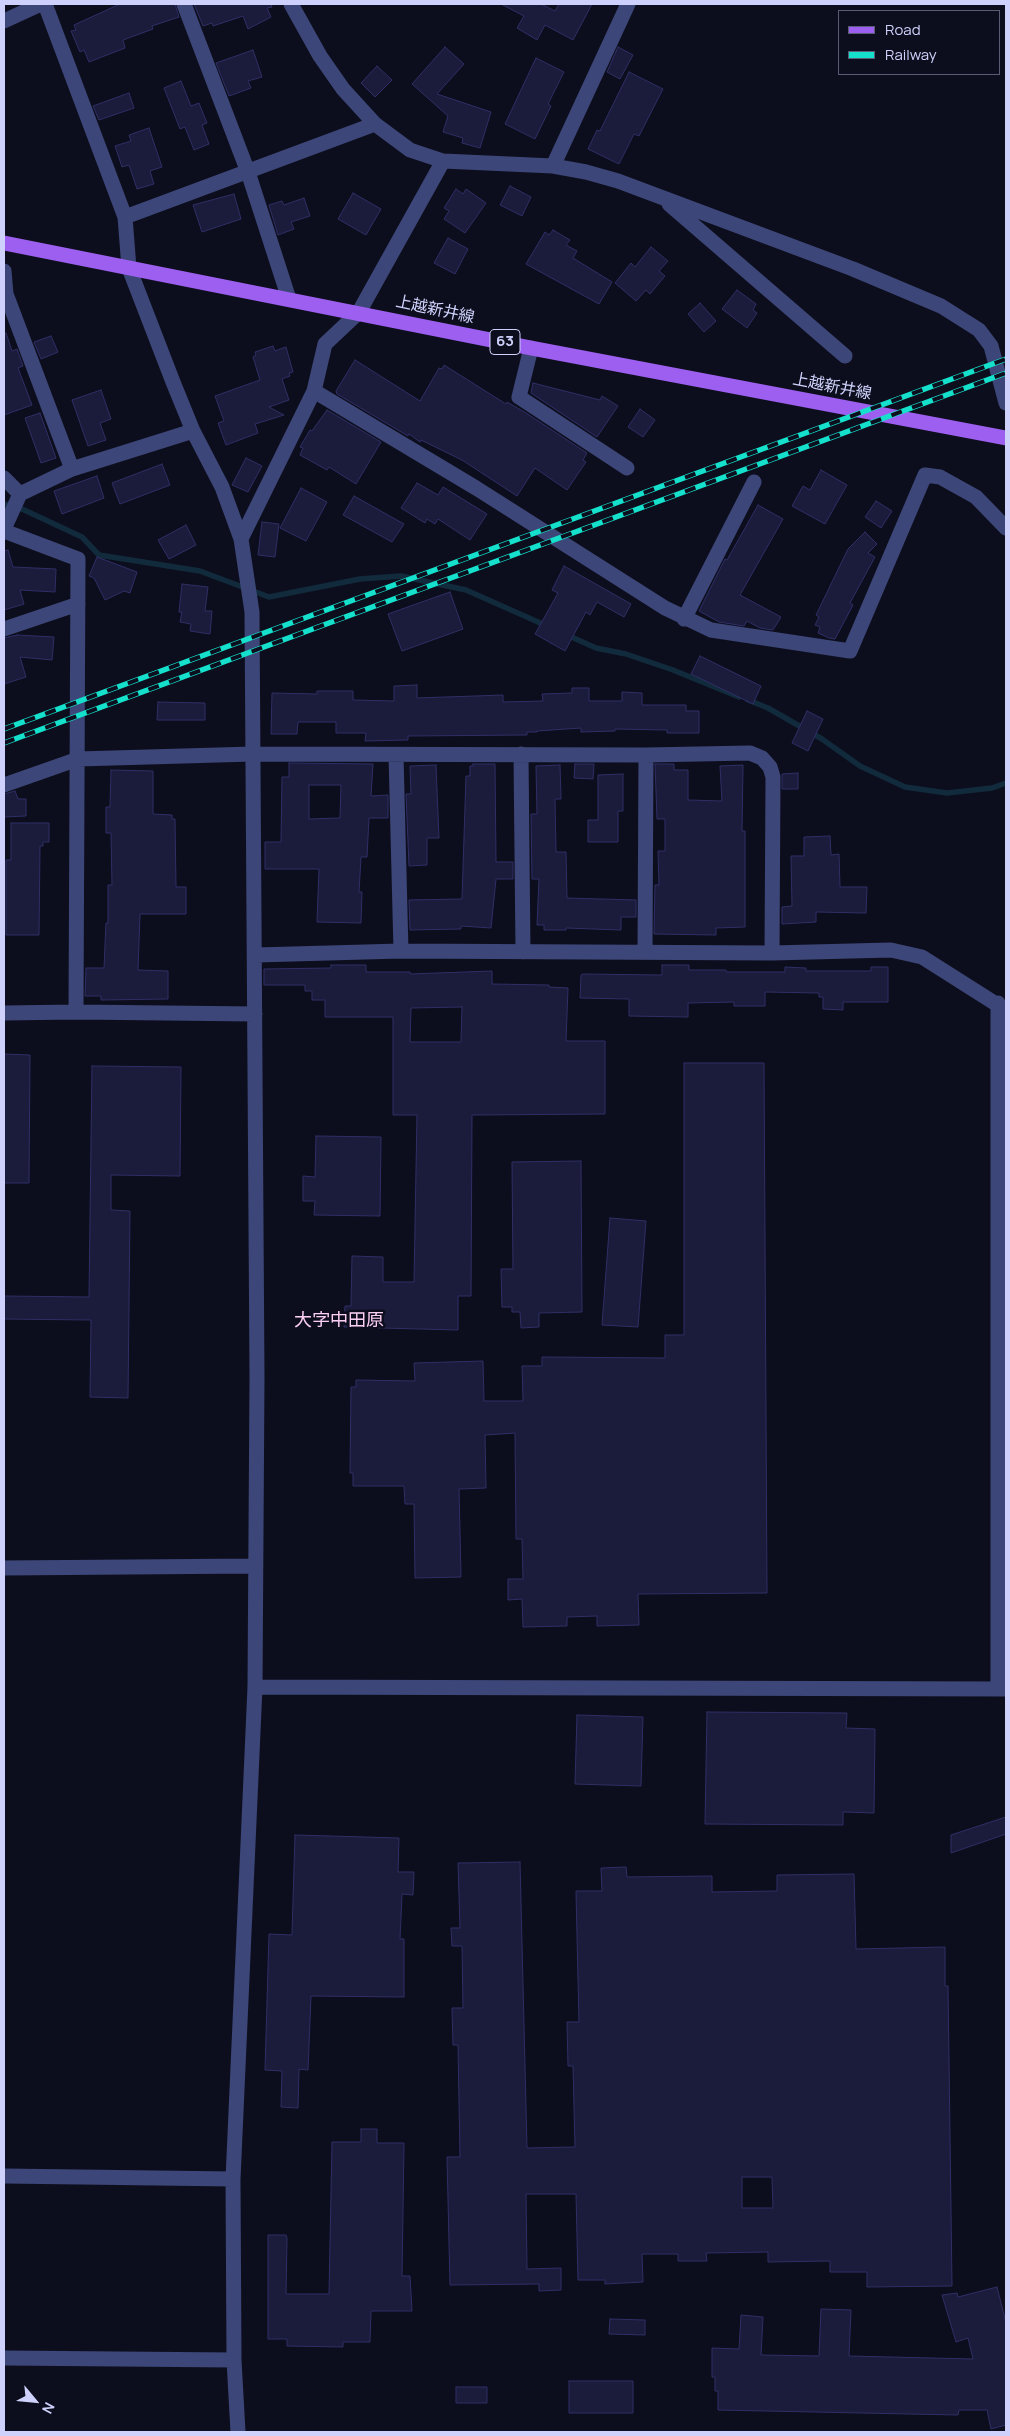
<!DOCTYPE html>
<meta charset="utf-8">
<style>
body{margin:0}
#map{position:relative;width:1010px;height:2436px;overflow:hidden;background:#0d0e1d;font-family:Manrope,sans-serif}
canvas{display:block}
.frame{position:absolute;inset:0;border:5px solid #ced1fb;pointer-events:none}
.legend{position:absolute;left:838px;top:10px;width:162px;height:65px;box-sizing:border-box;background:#0d0e1d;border:1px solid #5a5c76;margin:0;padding:6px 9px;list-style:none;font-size:15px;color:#ced1fb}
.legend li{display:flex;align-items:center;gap:10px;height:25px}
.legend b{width:25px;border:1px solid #5a5c76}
.north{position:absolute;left:10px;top:2376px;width:50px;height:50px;-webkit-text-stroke:4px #0d0e1d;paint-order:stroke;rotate:118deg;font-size:14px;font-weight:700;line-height:20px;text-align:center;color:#ced1fb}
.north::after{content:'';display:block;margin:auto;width:18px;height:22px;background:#ced1fb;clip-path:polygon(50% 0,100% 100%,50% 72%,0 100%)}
</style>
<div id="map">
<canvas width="1010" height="2436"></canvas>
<div class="frame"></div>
<ul class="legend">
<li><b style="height:6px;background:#9d5ff0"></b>Road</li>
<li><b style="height:6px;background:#14e0cc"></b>Railway</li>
</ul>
<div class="north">N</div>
</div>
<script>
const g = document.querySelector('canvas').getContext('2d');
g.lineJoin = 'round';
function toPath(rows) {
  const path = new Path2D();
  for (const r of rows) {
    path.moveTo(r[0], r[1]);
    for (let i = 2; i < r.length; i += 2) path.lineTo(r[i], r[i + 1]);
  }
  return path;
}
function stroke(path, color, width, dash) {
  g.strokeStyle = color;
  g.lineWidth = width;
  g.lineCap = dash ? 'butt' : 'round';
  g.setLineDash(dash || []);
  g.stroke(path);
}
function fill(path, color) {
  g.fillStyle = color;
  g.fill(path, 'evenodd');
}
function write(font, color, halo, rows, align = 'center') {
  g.font = font + ' Manrope,"Noto Sans JP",sans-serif';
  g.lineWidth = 5;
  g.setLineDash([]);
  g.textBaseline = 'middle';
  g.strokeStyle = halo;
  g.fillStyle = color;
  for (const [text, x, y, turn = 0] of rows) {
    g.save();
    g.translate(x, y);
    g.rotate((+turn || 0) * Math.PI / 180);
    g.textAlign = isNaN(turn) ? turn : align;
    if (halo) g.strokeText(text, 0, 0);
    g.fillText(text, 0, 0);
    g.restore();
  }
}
const stream = toPath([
 [4,504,22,509,82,537,99,555,200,571,269,597,360,579,401,576,466,590,547,626],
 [567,635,596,648,626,654,673,670,739,697],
 [748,700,768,708,822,739,860,766,905,787,947,793,992,788,1006,783]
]);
const building = toPath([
 [120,4,175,4,179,17,152,26,153,29,123,40,125,48,89,62,84,50,80,52,71,31,76,30,74,25,120,4],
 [194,4,271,4,272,7,267,8,271,17,248,29,243,16,213,26,212,23,203,26,194,4],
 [501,4,541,4,555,11,559,4,592,4,573,40,545,25,537,40,517,28,524,16,501,4],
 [445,47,464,64,437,94,491,112,480,148,462,143,463,138,443,132,448,116,412,84,445,47],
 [618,47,633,55,620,79,607,72,618,47],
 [253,50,262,77,248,81,251,88,229,96,216,63,253,50],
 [536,58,564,72,548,104,551,106,535,139,505,124,536,58],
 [377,66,392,80,375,97,361,83,377,66],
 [629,72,663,89,639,136,634,134,619,164,588,149,597,130,600,131,629,72],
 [181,81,191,106,199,103,207,123,202,125,209,144,194,150,185,127,180,129,164,88,181,81],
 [129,93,134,108,99,120,93,106,129,93],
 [149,128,162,167,150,171,154,184,137,189,129,165,122,167,115,146,131,141,129,135,149,128],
 [510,186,531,197,522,216,500,205,510,186],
 [456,189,463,194,466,189,486,203,465,233,444,219,449,211,444,208,456,189],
 [353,193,381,209,366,235,338,219,353,193],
 [234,194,241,219,202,232,193,205,234,194],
 [304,198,310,216,291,222,294,229,278,235,269,205,282,201,284,205,304,198],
 [553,230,570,240,566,245,577,251,573,258,612,282,599,304,526,264,545,232,549,235,553,230],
 [448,238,468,249,455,274,434,263,448,238],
 [651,247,668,261,659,271,665,276,650,294,646,290,636,301,615,283,631,263,635,267,651,247],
 [737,290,756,304,753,310,757,313,747,328,722,309,737,290],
 [700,303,716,321,704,332,688,314,700,303],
 [4,333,6,333,12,351,17,349,23,366,18,368,32,405,4,415,4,333],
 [51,336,58,352,41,359,34,342,51,336],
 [273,346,275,351,286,347,293,372,289,373,290,376,282,379,289,400,269,407,284,415,255,424,258,433,226,445,218,423,224,421,215,396,260,380,253,357,256,355,255,352,273,346],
 [355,360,420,401,439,368,442,369,444,365,506,404,507,402,526,413,587,453,583,460,586,462,567,490,535,468,517,496,462,460,421,440,420,442,409,434,408,436,337,394,336,391,355,360],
 [533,383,600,400,602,396,618,406,597,437,531,393,533,383],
 [101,390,111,419,100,423,106,440,88,446,72,400,101,390],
 [640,409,655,420,643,437,628,427,640,409],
 [327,410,381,442,356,484,329,467,327,470,300,455,303,448,300,447,310,430,312,431,327,410],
 [40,413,56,458,41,463,25,418,40,413],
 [246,458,262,466,248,492,232,485,246,458],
 [162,464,170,485,120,504,112,483,162,464],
 [821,470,847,485,825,524,792,506,803,486,810,490,821,470],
 [97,476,104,498,62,514,54,491,97,476],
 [417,483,438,495,443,487,487,514,470,540,438,519,435,524,427,519,425,523,401,508,417,483],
 [301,488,327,502,306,541,280,528,301,488],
 [354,496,404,524,392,542,343,515,354,496],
 [876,501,892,511,881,528,865,517,876,501],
 [758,505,783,519,740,595,781,617,773,630,760,628,747,621,744,626,719,622,699,611,725,559,727,560,758,505],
 [262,522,279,524,275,557,258,555,262,522],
 [186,525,196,545,169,559,158,540,186,525],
 [865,532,877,544,868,553,875,557,850,603,853,605,835,639,829,638,818,633,820,627,815,625,819,617,816,615,848,549,865,532],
 [8,550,13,567,56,569,55,592,20,590,24,604,4,610,4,551,8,550],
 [97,557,137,572,130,593,124,591,105,600,94,578,89,576,97,557],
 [564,566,631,604,624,617,597,602,590,615,586,612,565,651,535,634,558,593,552,590,564,566],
 [182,584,208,587,205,611,212,611,210,634,190,631,191,624,180,622,182,612,179,612,182,584],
 [450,592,463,629,402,651,388,614,450,592],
 [17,635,54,637,52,660,20,657,26,677,4,684,4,638,17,635],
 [700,656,761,686,753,704,691,674,700,656],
 [417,685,417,698,503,695,503,702,543,701,542,694,572,693,572,688,589,688,589,701,622,701,622,692,642,693,642,705,686,705,686,711,699,711,699,733,667,733,667,730,615,729,615,731,581,732,581,728,537,731,537,732,527,732,527,735,408,736,408,740,365,741,366,733,336,733,336,722,298,722,297,734,271,734,272,693,317,694,317,691,353,691,353,700,394,701,394,686,417,685],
 [158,702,205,703,205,720,157,720,158,702],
 [807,711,823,719,808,751,792,743,807,711],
 [289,763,373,764,371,796,388,795,388,818,369,818,367,857,361,857,359,892,362,892,361,923,317,922,319,869,265,869,265,842,281,842,282,777,289,777,289,763],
 [309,785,341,785,340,818,309,819,309,785],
 [473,764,495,764,496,862,513,862,513,879,496,879,491,928,461,926,461,929,410,930,409,900,462,899,466,776,470,776,470,766,473,766,473,764],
 [575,764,594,764,593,779,574,778,575,764],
 [655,764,674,764,674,770,688,770,688,800,722,801,720,766,743,765,742,831,745,831,745,927,716,928,716,935,654,934,655,885,659,885,658,851,665,851,665,819,657,819,655,764],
 [436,765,439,838,427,838,427,865,409,866,406,794,411,794,410,766,436,765],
 [560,765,561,799,555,799,556,852,566,852,567,898,636,900,636,917,621,917,621,930,566,928,566,930,544,930,544,925,537,925,539,879,532,879,531,814,537,814,536,766,560,765],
 [111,770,153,771,153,814,172,815,172,819,175,819,176,887,186,887,186,914,140,914,138,970,168,971,168,999,101,1000,101,996,85,996,86,968,104,968,106,923,108,923,108,885,112,885,111,833,106,833,106,807,110,807,111,770],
 [798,773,798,789,782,789,782,774,798,773],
 [623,774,623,811,618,811,618,842,588,842,588,820,598,820,598,775,623,774],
 [15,791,18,799,26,799,26,816,4,817,4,794,15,791],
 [11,823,49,823,49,842,43,842,43,846,40,846,39,935,6,935,6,860,11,860,11,823],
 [830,836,831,855,839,854,840,887,867,887,866,913,816,912,816,922,782,924,782,907,792,906,791,856,804,856,804,837,830,836],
 [331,965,366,965,366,972,410,972,410,974,492,971,492,984,549,985,549,987,568,988,566,1041,605,1041,605,1114,472,1115,471,1296,458,1296,458,1330,344,1327,345,1306,351,1306,352,1256,383,1257,383,1282,414,1282,417,1115,393,1115,393,1017,325,1017,325,1000,312,1000,312,991,305,991,305,985,264,985,264,969,331,968,331,965],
 [462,1007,461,1042,410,1042,411,1008,462,1007],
 [662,965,689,965,689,970,726,970,726,972,785,972,785,967,806,968,806,971,871,971,871,967,888,967,888,1002,843,1002,843,1010,823,1009,823,997,819,997,819,993,765,992,765,1006,734,1006,734,1002,688,1003,688,1017,629,1016,629,999,580,998,581,975,583,974,662,975,662,965],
 [4,1054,30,1055,29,1183,4,1183,4,1054],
 [684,1063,764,1063,767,1593,638,1594,639,1625,597,1626,597,1616,567,1617,567,1626,523,1627,522,1599,508,1600,508,1579,523,1579,522,1539,516,1539,515,1433,485,1435,486,1488,459,1489,461,1577,415,1578,414,1504,405,1504,404,1486,353,1486,353,1473,350,1473,351,1387,356,1387,356,1380,415,1381,414,1363,483,1361,484,1401,523,1401,522,1366,542,1366,542,1357,665,1358,665,1335,684,1335,684,1063],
 [92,1066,181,1067,180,1176,111,1175,111,1210,130,1211,128,1398,90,1397,91,1320,4,1319,4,1296,89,1297,92,1066],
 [316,1136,381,1137,380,1216,314,1215,315,1201,303,1201,303,1176,315,1177,316,1136],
 [581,1161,582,1312,539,1313,539,1327,521,1328,520,1312,512,1312,512,1307,502,1307,501,1269,513,1269,512,1162,581,1161],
 [610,1218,646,1221,638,1327,602,1325,610,1218],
 [707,1712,847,1713,846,1728,875,1729,874,1813,843,1812,843,1825,705,1824,707,1712],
 [577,1715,643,1717,641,1786,575,1784,577,1715],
 [1006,1817,1006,1834,951,1853,951,1835,1006,1817],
 [295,1835,399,1838,398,1872,414,1872,413,1895,402,1894,400,1939,404,1939,404,1997,311,1996,308,2070,299,2069,298,2108,281,2107,282,2071,265,2070,269,1934,292,1935,295,1835],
 [520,1862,527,2148,575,2147,573,2066,568,2066,567,2022,579,2022,576,1891,602,1891,601,1868,626,1867,627,1877,712,1876,712,1892,777,1891,777,1875,854,1874,856,1949,945,1947,945,1986,948,1986,952,2286,867,2287,867,2272,830,2272,830,2261,768,2262,768,2252,706,2253,707,2261,678,2261,678,2254,642,2254,643,2282,605,2284,605,2280,578,2280,576,2194,526,2194,527,2269,561,2268,561,2290,539,2291,539,2284,450,2285,447,2157,460,2157,458,2045,453,2045,452,2008,463,2008,462,1946,452,1946,451,1928,460,1928,458,1863,520,1862],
 [742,2177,772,2177,773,2208,742,2208,742,2177],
 [361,2129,377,2129,377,2143,404,2143,402,2276,410,2276,412,2311,371,2311,370,2342,343,2342,343,2347,287,2346,287,2339,268,2339,268,2235,286,2235,287,2238,286,2294,329,2294,332,2142,361,2142,361,2129],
 [997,2287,1006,2323,1006,2425,991,2429,987,2410,959,2410,958,2415,718,2410,718,2391,715,2391,715,2377,712,2377,712,2348,739,2349,741,2315,763,2317,761,2355,819,2356,821,2309,851,2310,849,2356,973,2359,968,2338,956,2342,942,2295,957,2293,958,2297,997,2287],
 [610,2319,645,2320,645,2335,609,2334,610,2319],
 [569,2381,633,2381,633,2413,569,2413,569,2381],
 [456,2387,487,2387,487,2403,456,2403,456,2387]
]);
const minor = toPath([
 [45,4,125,217,129,268,173,382,193,431,222,487,241,539,252,612,257,1377,255,1687,233,2179,234,2360,238,2432],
 [184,4,248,172,289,299],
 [291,4,320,56,343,89,375,124,410,150,443,161,553,166,586,172,618,181,853,269,941,306,979,330,991,346,1006,403],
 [4,21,41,4],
 [553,166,628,4],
 [669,204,845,356],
 [125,217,375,124],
 [4,271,6,294,72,469,20,494],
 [531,348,519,397,627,468],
 [314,391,476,488,665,608,711,630,850,651,925,475,940,477,976,497,1006,528],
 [72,469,193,431],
 [4,478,20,494,4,529],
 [4,531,78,559,76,1012],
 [241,539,314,391,325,344,359,312,443,161],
 [684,619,754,482],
 [4,629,78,604],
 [521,754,523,952],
 [396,755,401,951],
 [4,785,78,759,253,754,646,755,750,753,762,758,770,767,773,777,772,953,401,951,256,955],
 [645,951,646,755],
 [772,953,891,950,922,957,1004,1009],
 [4,1013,76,1012,255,1014],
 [4,1568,254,1566],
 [255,1687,1006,1689],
 [998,1689,998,1003],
 [4,2176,233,2179],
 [4,2358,234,2360]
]);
const major = toPath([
 [4,243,531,348,1006,438]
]);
const rail = toPath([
 [4,729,1006,359],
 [4,743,1006,373]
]);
const shields = [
 [505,342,30]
];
const shieldNames = [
 ["63",505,342]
];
const streetNames = [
 ["上越新井線",435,310,12],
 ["上越新井線",832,387,11]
];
const neighbourhoodNames = [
 ["大字中田原",339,1321]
];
stroke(stream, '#112b3d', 5.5);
fill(building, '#1b1b3c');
stroke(building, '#2f2f66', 1);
stroke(minor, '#3d4678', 15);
stroke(major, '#9d5ff0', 15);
stroke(rail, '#14e0cc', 5.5);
stroke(rail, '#0d0e1d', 4, [11]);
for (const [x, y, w] of shields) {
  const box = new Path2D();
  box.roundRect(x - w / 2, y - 12.5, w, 25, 4);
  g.fillStyle = '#0d0e1d';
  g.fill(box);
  stroke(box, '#ced1fb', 1);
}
write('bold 15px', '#ced1fb', null, shieldNames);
write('16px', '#ced1fb', '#0d0e1d', streetNames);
write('18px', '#fbcff4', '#0d0e1d', neighbourhoodNames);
</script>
